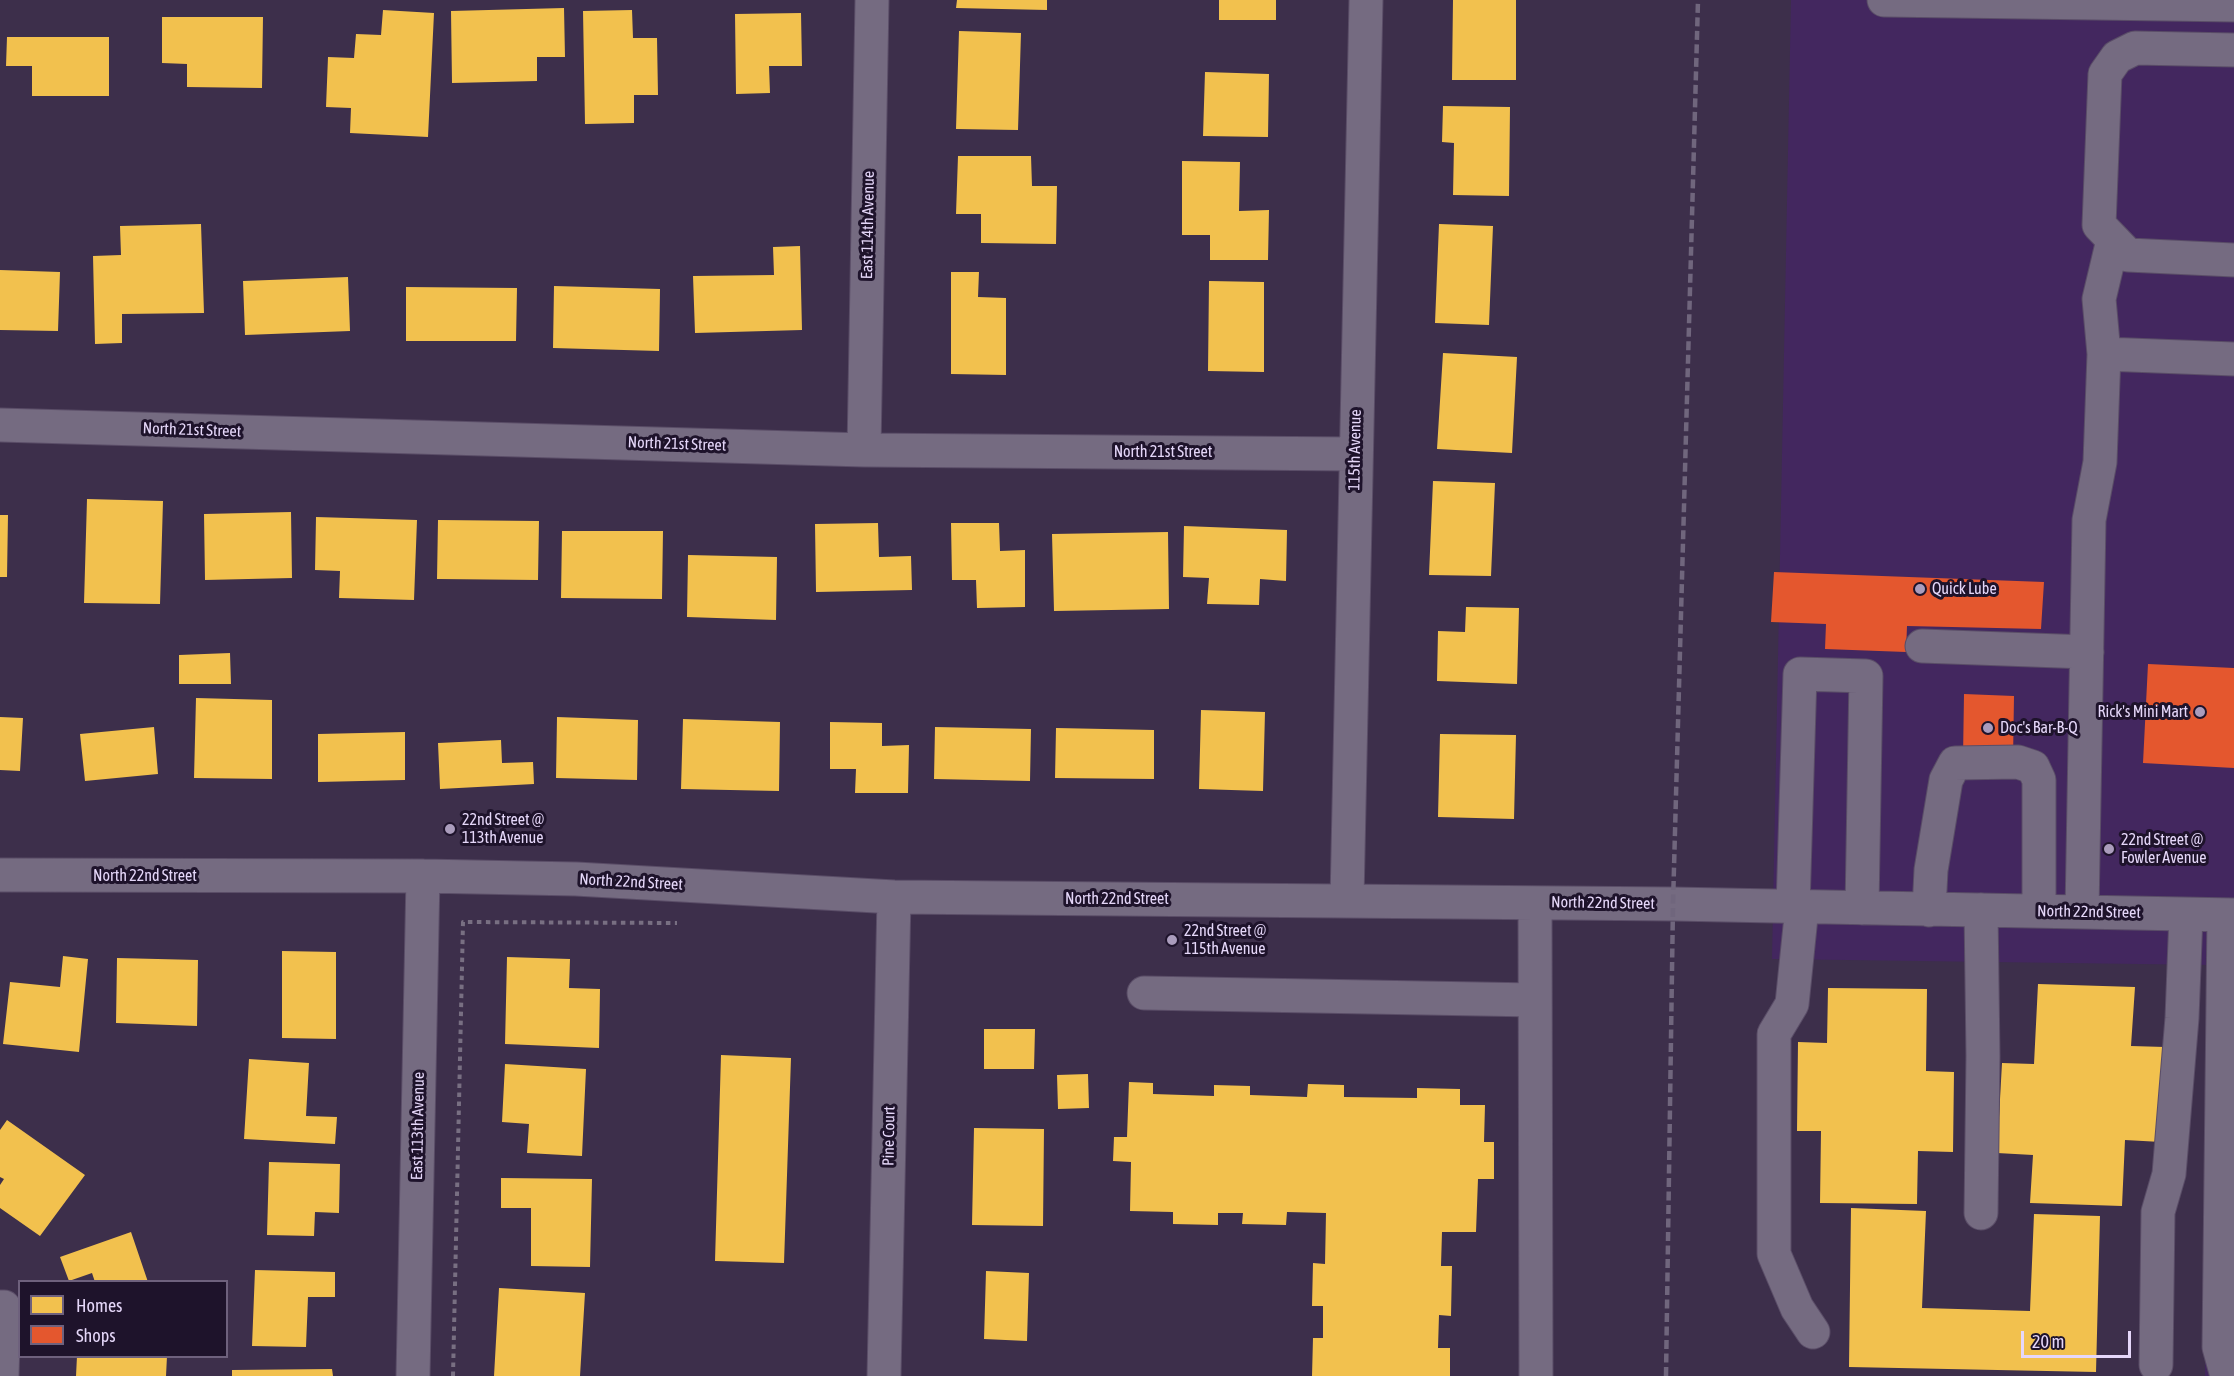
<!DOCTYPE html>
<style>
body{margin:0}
#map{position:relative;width:2234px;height:1376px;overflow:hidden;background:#3d2f4b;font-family:"Asap Condensed",sans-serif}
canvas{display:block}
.legend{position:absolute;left:18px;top:1280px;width:210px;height:78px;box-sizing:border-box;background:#1e132b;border:2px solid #6e617d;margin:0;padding:8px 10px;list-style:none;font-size:18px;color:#e5d7f9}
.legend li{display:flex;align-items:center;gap:12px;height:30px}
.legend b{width:30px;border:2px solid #6e617d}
.scale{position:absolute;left:2021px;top:1331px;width:110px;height:27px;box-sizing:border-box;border:3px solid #e5d7f9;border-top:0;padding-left:8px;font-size:18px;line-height:21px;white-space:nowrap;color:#e5d7f9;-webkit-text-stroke:4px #1e132b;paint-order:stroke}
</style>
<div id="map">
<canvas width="2234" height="1376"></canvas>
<ul class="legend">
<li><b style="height:16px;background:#f2c14e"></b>Homes</li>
<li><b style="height:16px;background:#e4572e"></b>Shops</li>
</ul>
<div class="scale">20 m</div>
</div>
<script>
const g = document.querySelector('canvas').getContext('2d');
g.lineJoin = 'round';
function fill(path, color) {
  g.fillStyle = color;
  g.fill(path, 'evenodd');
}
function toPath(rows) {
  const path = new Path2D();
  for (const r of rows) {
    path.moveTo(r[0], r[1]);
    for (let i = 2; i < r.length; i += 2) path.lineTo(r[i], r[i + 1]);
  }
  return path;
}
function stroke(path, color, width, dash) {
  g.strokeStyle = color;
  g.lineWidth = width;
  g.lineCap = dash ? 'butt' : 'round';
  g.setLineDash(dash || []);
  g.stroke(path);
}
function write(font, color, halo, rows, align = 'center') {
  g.font = font + ' "Asap Condensed",sans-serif';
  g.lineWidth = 6;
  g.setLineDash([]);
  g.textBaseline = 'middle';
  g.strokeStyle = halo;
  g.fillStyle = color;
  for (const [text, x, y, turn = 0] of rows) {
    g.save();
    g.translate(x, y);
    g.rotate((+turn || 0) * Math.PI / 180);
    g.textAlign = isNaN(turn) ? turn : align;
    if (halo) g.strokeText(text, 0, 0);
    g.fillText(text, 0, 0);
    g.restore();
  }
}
const built = toPath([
 [1791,0,2234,0,2234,1376,2205,1376,2212,965,1772,959]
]);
const homes = toPath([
 [957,0,1047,0,1047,10,956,8],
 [1219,0,1276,0,1276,20,1219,20],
 [1453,0,1516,0,1516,80,1452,80],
 [564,8,565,57,537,57,537,81,452,83,451,11],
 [383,10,434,13,428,137,350,133,351,108,326,107,328,57,354,58,356,34,381,35],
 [632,10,633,38,657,38,658,95,634,95,634,123,585,124,583,11],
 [801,13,802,66,769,66,770,93,736,94,735,14],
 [162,17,263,17,262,88,187,87,187,64,162,63],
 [959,31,1021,33,1018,130,956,129],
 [7,37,109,37,109,96,32,96,32,66,6,66],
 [1205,72,1269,74,1268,137,1203,136],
 [1443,106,1510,107,1509,196,1453,195,1454,143,1442,142],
 [958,156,1031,156,1032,186,1057,186,1056,244,981,243,981,214,956,214],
 [1182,161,1240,162,1239,211,1269,210,1268,260,1210,260,1210,235,1182,235],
 [201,224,204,313,122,314,122,343,95,344,93,256,121,255,120,226],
 [1439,224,1493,226,1489,325,1435,323],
 [800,246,802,330,695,333,693,276,774,275,773,247],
 [0,270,60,272,58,331,0,330],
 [951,272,979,272,978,297,1006,298,1006,375,951,374],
 [348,277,350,331,245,335,243,281],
 [1209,281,1264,282,1264,372,1208,371],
 [554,286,660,289,659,351,553,348],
 [406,287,517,288,516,341,406,341],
 [1443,353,1517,357,1512,453,1437,449],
 [1433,481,1495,483,1491,576,1429,575],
 [87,499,163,501,160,604,84,603],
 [291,512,292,578,205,580,204,514],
 [0,515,8,515,7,577,0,577],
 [316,517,417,520,414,600,339,598,340,571,315,570],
 [438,520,539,521,538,580,437,579],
 [878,523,879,557,911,556,912,590,816,592,815,524],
 [951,523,999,523,1000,551,1025,550,1025,607,977,608,976,580,952,580],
 [1184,526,1287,530,1286,581,1260,579,1259,605,1207,604,1209,578,1183,577],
 [562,531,663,531,662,599,561,598],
 [1168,532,1169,609,1054,611,1052,534],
 [688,555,777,557,776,620,687,617],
 [1466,607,1519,608,1517,684,1437,681,1438,631,1465,632],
 [230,653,231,684,179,684,179,655],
 [196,698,272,700,272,779,194,778],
 [1201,710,1265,712,1263,791,1199,789],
 [0,717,23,718,20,771,0,770],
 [557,717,638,720,637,780,556,778],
 [683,719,780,722,779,791,681,789],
 [830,722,882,723,882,746,909,745,908,793,855,793,856,769,830,769],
 [154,727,158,774,85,781,80,734],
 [935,727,1031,729,1030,781,934,779],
 [1056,728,1154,730,1154,779,1055,778],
 [405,732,405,780,318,782,318,734],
 [1440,734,1516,735,1514,819,1438,817],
 [501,740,502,763,533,762,534,784,440,789,438,743],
 [282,951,336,952,336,1039,282,1038],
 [63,956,88,959,79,1052,3,1044,10,982,60,987],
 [507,957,570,959,569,988,600,989,599,1048,505,1044],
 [117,958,198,960,197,1026,116,1023],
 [2038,984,2135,987,2131,1046,2165,1047,2161,1142,2125,1140,2122,1206,2030,1203,2033,1155,1997,1153,2002,1063,2034,1064],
 [1828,988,1927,989,1926,1071,1954,1072,1953,1152,1918,1151,1917,1204,1820,1203,1821,1131,1797,1131,1798,1042,1827,1043],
 [984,1029,1035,1029,1034,1069,984,1069],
 [721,1055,791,1058,784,1263,715,1261],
 [249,1059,309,1063,306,1116,337,1117,335,1144,244,1139],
 [505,1064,586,1069,582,1156,527,1153,529,1124,502,1122],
 [1088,1074,1089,1108,1058,1109,1057,1075],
 [1129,1082,1153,1083,1153,1094,1214,1096,1214,1085,1250,1086,1250,1095,1307,1097,1308,1084,1344,1085,1344,1097,1417,1098,1417,1088,1460,1089,1460,1105,1485,1105,1484,1142,1494,1142,1494,1179,1478,1179,1476,1232,1442,1232,1441,1266,1452,1266,1451,1316,1439,1315,1438,1348,1450,1348,1450,1376,1312,1376,1313,1338,1323,1338,1323,1306,1312,1306,1313,1263,1325,1264,1326,1213,1287,1212,1286,1225,1242,1224,1243,1213,1218,1213,1218,1225,1173,1224,1173,1212,1130,1211,1131,1162,1113,1161,1114,1137,1127,1137],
 [7,1120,85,1175,40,1236,0,1208,0,1185,4,1179,0,1177,0,1130],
 [974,1128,1044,1129,1043,1226,972,1225],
 [269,1162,340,1164,339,1213,315,1212,314,1236,267,1235],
 [501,1178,592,1179,590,1267,531,1266,531,1208,501,1208],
 [1851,1208,1926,1211,1922,1308,2030,1311,2034,1214,2100,1216,2096,1372,1849,1367],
 [131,1232,148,1282,95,1282,92,1273,69,1281,60,1257],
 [255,1270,335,1272,335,1297,308,1297,306,1347,252,1346],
 [986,1271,1029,1273,1027,1341,984,1339],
 [499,1288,585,1293,580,1376,494,1376],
 [77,1356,167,1356,166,1376,76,1376],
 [332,1369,333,1376,232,1376,232,1370]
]);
const shops = toPath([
 [1774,572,2044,582,2041,629,1907,626,1906,652,1825,649,1826,624,1771,622],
 [2148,664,2234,668,2234,768,2143,763],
 [1964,694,2014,696,2013,760,1963,758]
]);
const path = toPath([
 [453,1376,463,922,677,923]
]);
const minor = toPath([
 [1884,0,2234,5],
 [2234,50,2135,48,2117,57,2105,74,2099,225,2128,255,2234,260],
 [2104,354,2234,359],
 [0,425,864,450,1355,454],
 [864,450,872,0],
 [1922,646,2087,652],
 [0,875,423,876,576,879,894,897,1673,904,2234,915],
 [1347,900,1366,0],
 [1535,903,1536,1376],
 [1793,907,1800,674,1866,676,1862,908],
 [1802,907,1792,1004,1774,1034,1774,1254,1797,1308,1813,1332],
 [1929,910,1931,870,1946,780,1955,763,2018,762,2033,767,2039,780,2039,911],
 [2082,912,2089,520,2100,462,2104,354,2099,299,2113,240],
 [2224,915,2219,1347,2227,1376],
 [1144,993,1535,1000],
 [1981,1213,1983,1056,1981,910],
 [0,1307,4,1307,2,1376],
 [2156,1365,2158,1212,2169,1174,2182,1018,2186,915],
 [413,1376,423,876],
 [884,1376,894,897]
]);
const rail = toPath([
 [1666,1376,1673,904,1698,0]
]);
const markers = [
 [1920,589,6,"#aa9cbc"],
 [2200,712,6,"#aa9cbc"],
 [1988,728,6,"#aa9cbc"],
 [450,829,6,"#aa9cbc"],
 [2109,849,6,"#aa9cbc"],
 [1172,940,6,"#aa9cbc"]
];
const streetNames = [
 ["East 114th Avenue",868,225,-89],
 ["North 21st Street",192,430,2],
 ["North 21st Street",677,444,2],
 ["115th Avenue",1355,450,-89],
 ["North 21st Street",1163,452],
 ["North 22nd Street",145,876],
 ["North 22nd Street",631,882,3],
 ["North 22nd Street",1117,899],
 ["North 22nd Street",1603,903,1],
 ["North 22nd Street",2089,912,1],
 ["East 113th Avenue",418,1126,-89],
 ["Pine Court",889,1136,-89]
];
const poiNames = [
 ["Quick Lube",1932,589],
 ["Rick's Mini Mart",2188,712,"right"],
 ["Doc's Bar-B-Q",2000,728],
 ["22nd Street @",462,820],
 ["113th Avenue",462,838],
 ["22nd Street @",2121,840],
 ["Fowler Avenue",2121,858],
 ["22nd Street @",1184,931],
 ["115th Avenue",1184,949]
];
fill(built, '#43275f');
fill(homes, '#f2c14e');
fill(shops, '#e4572e');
stroke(minor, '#5a4d67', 35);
stroke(path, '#786f82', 4, [4.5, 4.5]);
stroke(minor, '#756b81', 33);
stroke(rail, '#70667d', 4.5, [9, 4.5]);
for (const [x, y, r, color] of markers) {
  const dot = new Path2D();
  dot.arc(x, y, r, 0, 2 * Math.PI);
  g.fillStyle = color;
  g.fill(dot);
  stroke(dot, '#1e132b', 2);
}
write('16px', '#e5d7f9', '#1e132b', streetNames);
write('16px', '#e5d7f9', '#1e132b', poiNames, 'left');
</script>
